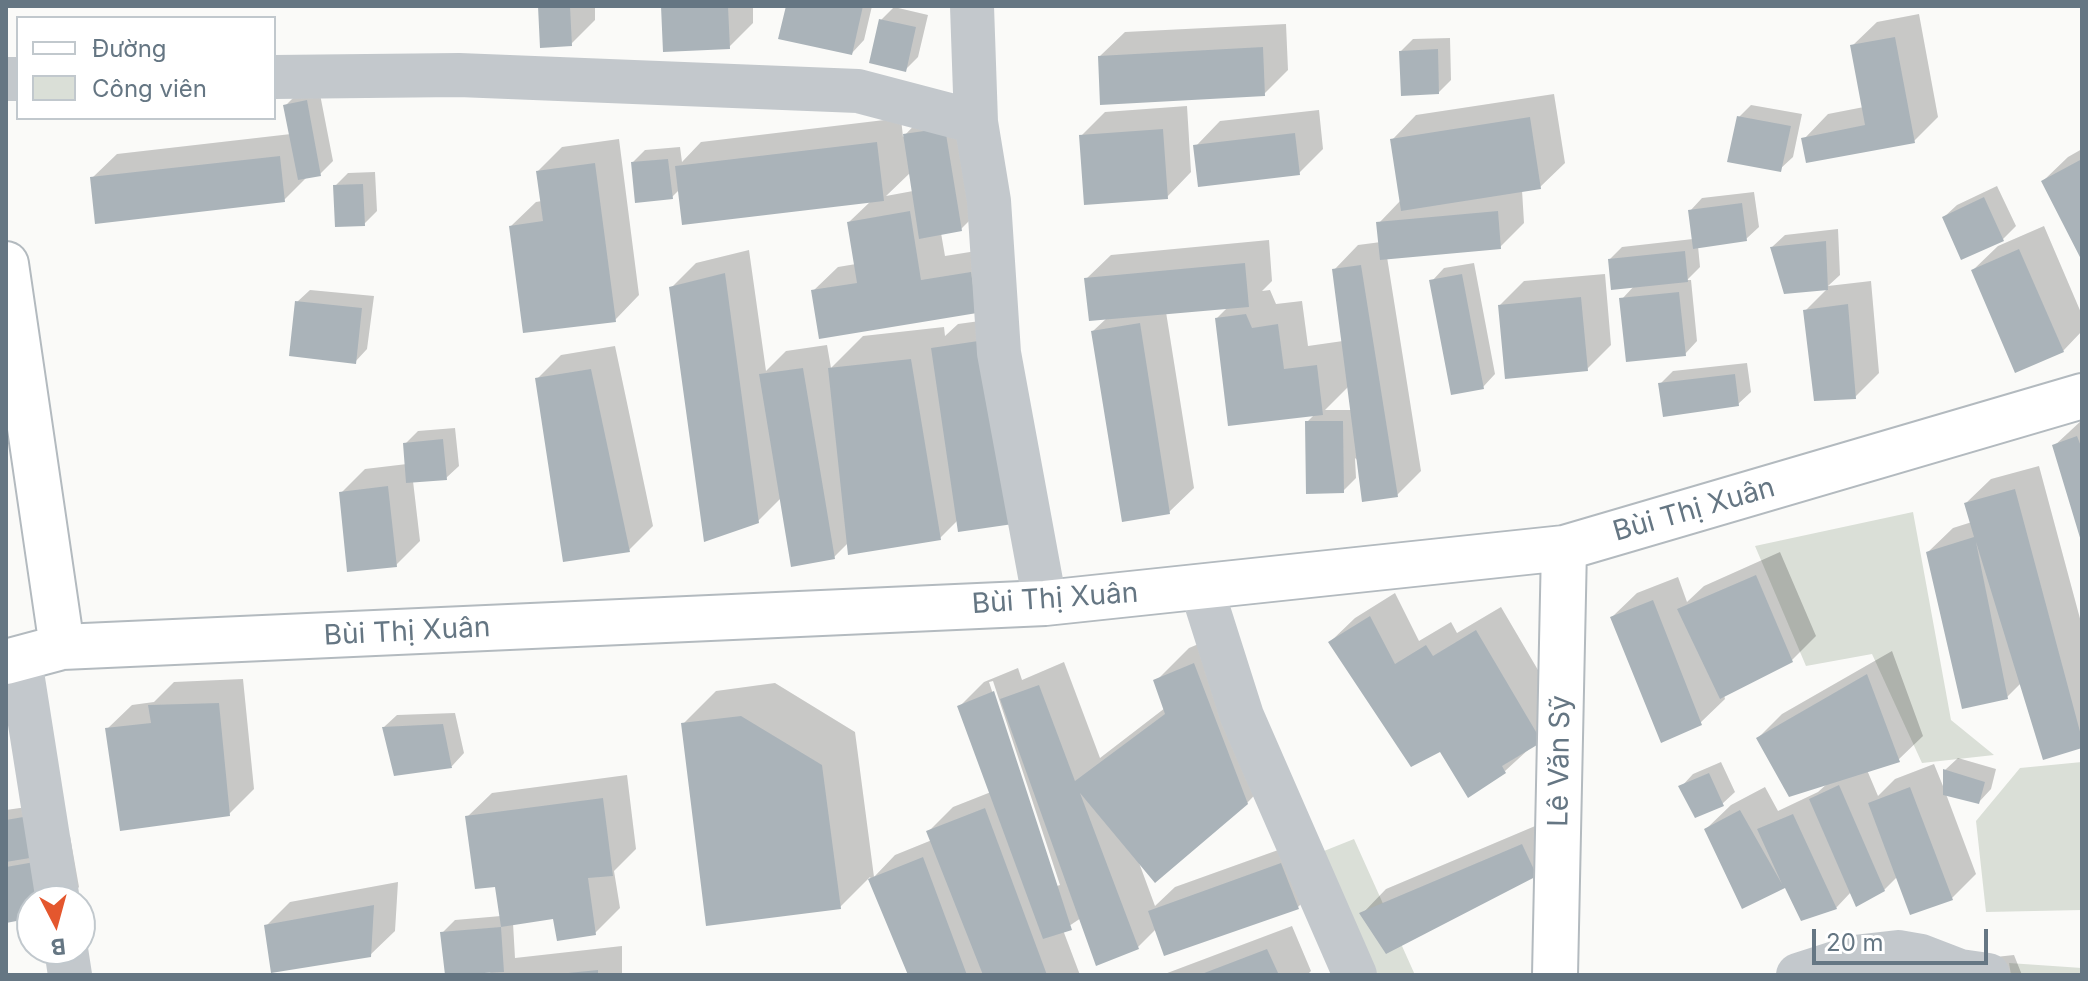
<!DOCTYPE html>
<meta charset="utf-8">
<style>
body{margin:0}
#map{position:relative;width:2088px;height:981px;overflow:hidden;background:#fafaf8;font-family:Inter,sans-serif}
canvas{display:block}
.frame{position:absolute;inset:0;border:8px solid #657683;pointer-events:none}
.legend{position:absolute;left:16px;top:16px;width:260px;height:104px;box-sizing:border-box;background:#fff;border:2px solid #c1c8cd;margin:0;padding:10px 14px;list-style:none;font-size:24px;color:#657683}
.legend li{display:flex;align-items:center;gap:16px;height:40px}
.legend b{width:40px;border:2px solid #c1c8cd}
.north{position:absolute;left:16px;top:885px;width:80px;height:80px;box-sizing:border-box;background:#fff;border:2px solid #c1c8cd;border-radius:50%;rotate:174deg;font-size:22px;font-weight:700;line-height:32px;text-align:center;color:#657683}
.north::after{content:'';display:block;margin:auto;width:28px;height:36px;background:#e4572e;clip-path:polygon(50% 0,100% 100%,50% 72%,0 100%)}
.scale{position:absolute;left:1812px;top:929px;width:176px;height:36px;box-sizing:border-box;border:4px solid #657683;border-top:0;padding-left:10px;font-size:24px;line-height:28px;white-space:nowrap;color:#657683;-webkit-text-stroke:6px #fff;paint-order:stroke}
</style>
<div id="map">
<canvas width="2088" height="981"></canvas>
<div class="frame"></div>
<ul class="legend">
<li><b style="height:10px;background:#fff"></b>Đường</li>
<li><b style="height:22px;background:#dadfd7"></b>Công viên</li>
</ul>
<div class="north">B</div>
<div class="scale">20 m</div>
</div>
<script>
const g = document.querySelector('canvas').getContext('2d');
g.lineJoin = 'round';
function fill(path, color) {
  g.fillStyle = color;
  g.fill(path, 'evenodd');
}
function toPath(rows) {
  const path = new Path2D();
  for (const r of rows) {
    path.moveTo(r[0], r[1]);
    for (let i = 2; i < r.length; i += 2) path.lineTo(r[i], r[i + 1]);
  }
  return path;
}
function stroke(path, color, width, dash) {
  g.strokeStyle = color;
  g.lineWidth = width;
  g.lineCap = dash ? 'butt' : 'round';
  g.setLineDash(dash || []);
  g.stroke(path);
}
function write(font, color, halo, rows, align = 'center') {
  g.font = font + ' Inter,sans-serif';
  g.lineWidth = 8;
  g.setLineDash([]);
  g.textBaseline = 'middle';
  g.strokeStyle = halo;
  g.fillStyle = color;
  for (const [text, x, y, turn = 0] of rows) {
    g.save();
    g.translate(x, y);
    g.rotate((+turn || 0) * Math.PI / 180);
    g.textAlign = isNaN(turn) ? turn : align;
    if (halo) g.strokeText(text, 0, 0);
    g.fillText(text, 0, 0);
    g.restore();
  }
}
const green = toPath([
 [1913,512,1951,720,1994,755,1922,763,1872,654,1806,666,1755,546],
 [2082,762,2082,910,1986,912,1976,821,2020,768],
 [1354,839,1415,975,1334,975,1294,863],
 [2009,963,2082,968,2082,975,2011,975]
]);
const shadow = toPath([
 [540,6,595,6,595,20,571,44],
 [663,6,753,6,753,23,729,47],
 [788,6,872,6,864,40,852,53],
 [894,7,928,15,918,57,905,70,881,20],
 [1919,14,1938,117,1914,141,1804,139,1828,114,1864,107,1852,46,1877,22],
 [1286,24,1288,70,1264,94,1100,56,1125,32],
 [1450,38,1451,80,1439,92,1401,51,1413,39],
 [319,89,333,161,320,174,308,176,284,200,92,178,117,154,291,134,286,105,298,93],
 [1554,94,1565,163,1540,187,1522,190,1524,223,1500,247,1387,257,1421,471,1397,495,1355,458,1356,478,1343,491,1307,422,1316,413,1217,318,1228,307,1166,312,1194,488,1169,512,1093,331,1107,318,1086,279,1111,255,1269,240,1272,281,1262,291,1270,290,1276,304,1302,301,1308,346,1343,341,1334,270,1358,245,1381,242,1379,223,1401,200,1392,140,1416,115],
 [1349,386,1352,410,1325,410],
 [969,104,985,205,961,229,941,233,945,256,995,248,1001,287,813,291,838,267,856,264,849,222,871,201,680,189,672,197,633,162,645,150,680,147,682,162,701,142,901,118,903,137,929,110],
 [911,172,913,191,886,196],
 [1751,105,1802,114,1793,157,1780,169,1739,117],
 [1187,106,1191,172,1167,197,1081,136,1105,112],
 [1319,110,1323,149,1299,173,1196,146,1220,121],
 [619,139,639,295,615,320,511,226,536,202,542,201,538,171,562,147],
 [2082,149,2082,257,2043,181,2068,157],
 [375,172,377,211,364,224,335,186,348,173],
 [1997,186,2016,226,2003,239,1962,257,1944,217,1957,205],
 [1754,192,1759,227,1746,239,1698,246,1700,267,1687,280,1691,280,1697,341,1685,354,1622,299,1635,285,1610,259,1622,247,1693,239,1690,211,1702,198],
 [2044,226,2082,315,2082,331,2063,351,1973,270,1998,246],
 [1838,229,1840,275,1828,286,1871,281,1879,373,1855,397,1805,311,1828,288,1786,292,1772,247,1785,235],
 [749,250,766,371,786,351,827,345,831,368,863,336,944,327,945,336,958,324,1009,317,958,520,940,538,848,543,834,557,781,498,758,521,672,287,696,263],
 [1474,263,1495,374,1483,387,1432,281,1444,268],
 [1605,274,1611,345,1587,369,1500,305,1524,281],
 [310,290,374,296,367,349,355,362,297,302],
 [615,346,653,526,629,550,537,379,561,355],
 [1747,363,1751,392,1738,404,1660,384,1673,371],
 [2082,420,2082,537,2054,446],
 [455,428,459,466,446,478,413,481,420,541,396,565,341,493,365,469,407,464,405,444,418,431],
 [2039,466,2082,626,2082,746,2021,683,2007,697,1928,552,1953,528,1972,522,1966,503,1991,479],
 [1780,552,1816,636,1791,661,1724,695,1725,699,1700,723,1612,617,1637,593,1678,577,1687,602,1704,586],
 [1395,593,1419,641,1451,622,1457,633,1501,607,1565,716,1505,771,1330,642,1355,618],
 [1227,632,1280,769,1247,803,1138,860,1155,906,1175,887,1306,840,1322,883,1298,907,1156,929,1137,948,1081,918,1063,930,1080,975,911,975,870,877,840,907,683,724,716,691,775,683,855,732,874,877,895,855,932,840,929,831,953,807,991,792,960,706,984,682,1018,668,1022,680,1064,662,1100,758,1165,708,1156,681,1189,648],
 [993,681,1060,885,1057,886,989,682],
 [1892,651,1923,736,1898,760,1867,770,1878,796,1895,779,1934,764,1945,791,1945,770,1958,758,1996,769,1991,789,1979,802,1946,794,1976,874,1952,898,1898,876,1884,890,1851,892,1836,908,1786,886,1743,906,1706,829,1731,805,1765,787,1778,811,1818,792,1828,783,1758,738,1782,714],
 [243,679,254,789,229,814,107,729,132,705,154,702,174,682],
 [455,713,464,753,452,766,396,774,384,727,397,715],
 [1721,762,1735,792,1722,804,1681,787,1693,774],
 [627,775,636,849,614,871,620,908,595,933,555,917,513,923,515,958,622,946,622,975,487,975,492,971,442,933,455,920,501,916,496,885,467,817,492,793],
 [41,805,70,836,79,887,66,901,32,901,32,916,6,921,6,810],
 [1547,821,1536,874,1362,914,1386,889],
 [398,882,395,931,370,955,266,926,290,902],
 [1292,926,1311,971,1307,975,1162,975],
 [2014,955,2022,975,1879,975,1885,969]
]);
const building = toPath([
 [538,6,570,6,572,46,540,48],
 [661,6,728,6,730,49,663,52],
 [786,6,863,6,852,55,778,39],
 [879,19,916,27,906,72,869,63],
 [1895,37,1915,143,1806,163,1801,138,1865,125,1850,45],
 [1263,47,1265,96,1100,105,1098,56],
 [1438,49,1439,94,1401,96,1399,51],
 [307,100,321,176,298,180,283,105],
 [1737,116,1791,126,1781,172,1727,162],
 [1530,117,1541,189,1401,211,1390,139],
 [945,128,962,231,919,239,903,134],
 [1163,129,1168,199,1084,205,1079,135],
 [1295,133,1300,175,1198,187,1193,145],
 [877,142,884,201,682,225,675,166],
 [280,156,285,202,95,224,90,177],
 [668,159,673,199,635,203,631,162],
 [2082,159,2082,261,2041,181],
 [595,163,616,322,523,333,509,226,543,221,536,171],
 [363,184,365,226,335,227,333,185],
 [1984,197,2004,241,1961,260,1942,217],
 [1742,203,1747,241,1693,249,1688,210],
 [910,211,921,280,971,272,977,313,819,339,811,290,857,283,847,222],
 [1498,211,1501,249,1380,260,1376,222],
 [1826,241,1828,290,1784,294,1770,247],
 [2019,249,2064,352,2015,373,1971,270],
 [1685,251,1688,282,1611,290,1608,259],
 [1245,263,1249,307,1089,321,1084,278],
 [1361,265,1398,497,1362,502,1332,269],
 [725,273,759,523,704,542,669,287],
 [1462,274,1484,389,1451,395,1429,280],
 [1679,292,1686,356,1626,362,1619,298],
 [1581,297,1588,371,1505,379,1498,305],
 [295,301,362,308,356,364,289,356],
 [1848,304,1856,399,1814,401,1803,310],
 [1246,314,1252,328,1278,324,1284,369,1317,365,1323,415,1228,426,1215,318],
 [1140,323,1170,514,1122,522,1091,331],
 [985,340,1013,524,958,532,931,348],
 [911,359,941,540,848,555,828,368],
 [803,368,835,559,791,567,759,374],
 [591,369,630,552,563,562,535,378],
 [1735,374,1739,406,1663,417,1658,383],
 [1305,421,1343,421,1344,493,1306,494],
 [2077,436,2082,449,2081,541,2052,445],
 [443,439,447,480,406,483,403,443],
 [388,486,397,567,347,572,339,492],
 [2015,489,2082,739,2082,748,2043,760,1976,542,2008,699,1962,709,1926,552,1974,537,1964,503],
 [1756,575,1793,662,1720,699,1677,609],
 [1653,600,1702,725,1661,743,1610,617],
 [1370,616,1395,664,1426,645,1433,656,1476,630,1542,742,1502,766,1506,773,1468,798,1440,752,1411,767,1328,642],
 [1194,663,1248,804,1155,883,1080,793,1139,949,1096,966,1000,699,1039,685,1075,781,1165,714,1153,680],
 [1867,674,1900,762,1789,797,1756,738],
 [994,691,1072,930,1043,939,957,706],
 [219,703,230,816,120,831,105,728,151,723,148,705],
 [741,716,822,765,841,909,706,926,681,723],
 [443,724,452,768,394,776,382,727],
 [1943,769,1985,782,1979,804,1943,795],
 [1709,773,1724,806,1695,818,1678,786],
 [1839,785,1885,891,1856,907,1809,799],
 [1910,787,1953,900,1910,915,1868,803],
 [603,798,613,876,588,878,596,935,557,941,553,919,501,927,504,972,445,975,440,932,501,927,495,887,475,889,465,816],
 [985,808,1047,975,983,975,926,831],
 [1740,810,1782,884,1757,829,1793,814,1837,909,1801,921,1785,888,1742,909,1704,829],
 [29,816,36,857,6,862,6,820],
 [1522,844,1537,876,1386,954,1359,913],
 [923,857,967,975,908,975,868,879],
 [46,860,54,901,32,901,32,918,6,923,6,867],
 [1281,863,1299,909,1164,956,1148,911],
 [374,905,371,957,271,973,264,925],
 [1267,949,1279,975,1199,975],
 [598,970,598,975,568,975,568,973]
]);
const street = toPath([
 [972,6,976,122,989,201,999,353,1045,603],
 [274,77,459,75,858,91,976,122],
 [6,79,18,79],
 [1201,587,1242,716,1355,975],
 [20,660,58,901],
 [66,949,70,975],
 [1798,975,1854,957,1898,952,1921,956,1960,971,1988,975]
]);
const secondary = toPath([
 [6,264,62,647],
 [6,662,62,647,1045,603,1564,548,2082,396],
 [1555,975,1564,548]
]);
const streetNames = [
 ["Bùi Thị Xuân",1694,510,-16],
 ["Bùi Thị Xuân",1055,599,-4],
 ["Bùi Thị Xuân",407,632,-3],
 ["Lê Văn Sỹ",1560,761,-89]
];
fill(green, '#dadfd7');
fill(shadow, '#0003');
fill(building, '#aab3b9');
stroke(secondary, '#b3babf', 48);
stroke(street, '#c3c8cc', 44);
stroke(secondary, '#fff', 44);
write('28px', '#657683', '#fff', streetNames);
</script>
